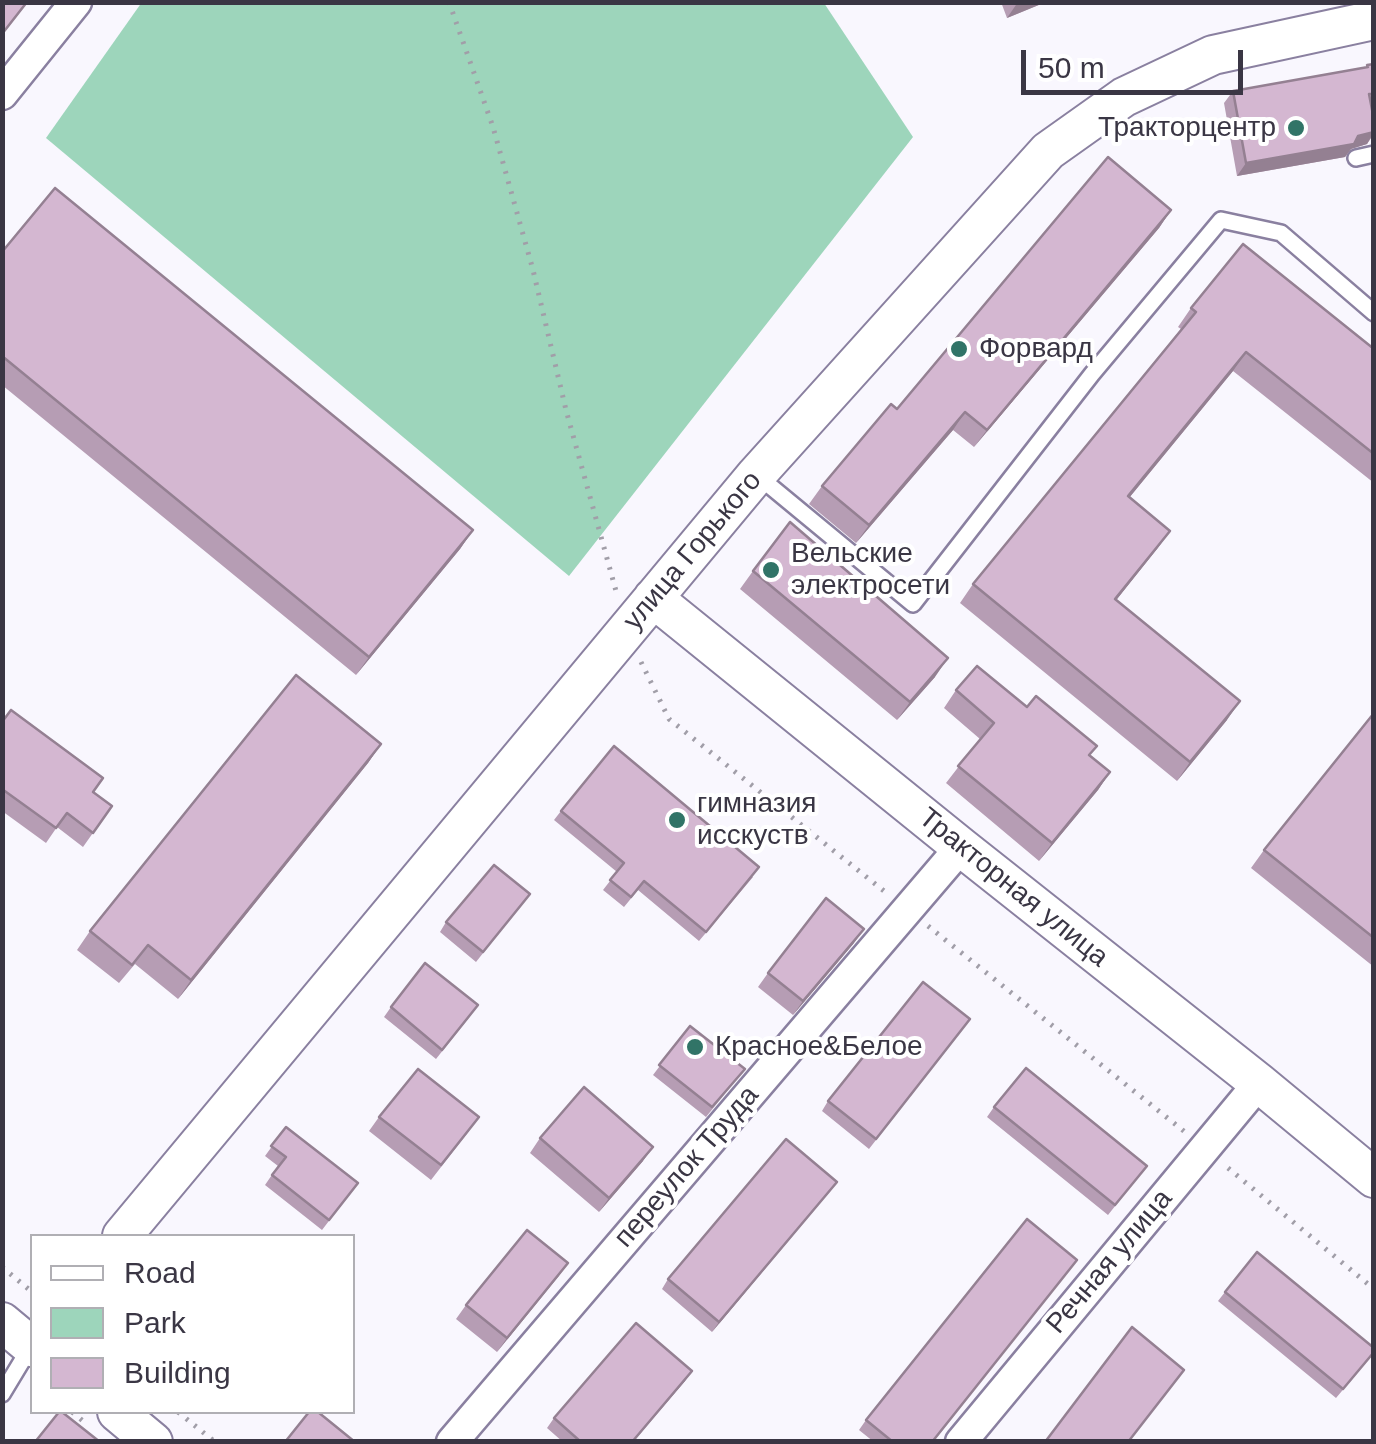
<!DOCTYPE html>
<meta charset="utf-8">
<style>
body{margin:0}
#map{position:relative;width:1376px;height:1444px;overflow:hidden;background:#f9f7fe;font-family:Helvetica,sans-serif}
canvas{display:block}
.frame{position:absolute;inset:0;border:5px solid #3a3644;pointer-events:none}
.legend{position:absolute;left:30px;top:1234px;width:325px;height:180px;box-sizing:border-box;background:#fff;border:2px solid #b0afb4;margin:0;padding:12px 18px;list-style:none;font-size:30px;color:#3a3644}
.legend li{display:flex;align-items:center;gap:20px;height:50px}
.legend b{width:50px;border:2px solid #b0afb4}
.scale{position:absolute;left:1021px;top:50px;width:222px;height:45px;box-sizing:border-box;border:5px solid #3a3644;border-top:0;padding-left:12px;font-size:30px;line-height:35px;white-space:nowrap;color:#3a3644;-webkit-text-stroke:8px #fff;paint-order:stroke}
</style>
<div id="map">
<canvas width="1376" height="1444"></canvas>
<div class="frame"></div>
<ul class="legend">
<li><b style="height:12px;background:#fff"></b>Road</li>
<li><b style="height:28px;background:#9dd5bb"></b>Park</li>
<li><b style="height:28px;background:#d4b7d1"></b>Building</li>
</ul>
<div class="scale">50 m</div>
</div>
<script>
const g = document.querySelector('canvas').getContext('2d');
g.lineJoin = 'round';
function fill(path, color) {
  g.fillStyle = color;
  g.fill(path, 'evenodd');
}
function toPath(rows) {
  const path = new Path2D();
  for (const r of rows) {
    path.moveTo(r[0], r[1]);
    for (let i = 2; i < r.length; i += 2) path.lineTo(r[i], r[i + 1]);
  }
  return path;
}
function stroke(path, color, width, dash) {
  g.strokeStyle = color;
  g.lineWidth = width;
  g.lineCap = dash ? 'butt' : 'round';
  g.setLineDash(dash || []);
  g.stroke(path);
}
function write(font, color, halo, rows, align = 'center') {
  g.font = font + ' Helvetica,sans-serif';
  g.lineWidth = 8;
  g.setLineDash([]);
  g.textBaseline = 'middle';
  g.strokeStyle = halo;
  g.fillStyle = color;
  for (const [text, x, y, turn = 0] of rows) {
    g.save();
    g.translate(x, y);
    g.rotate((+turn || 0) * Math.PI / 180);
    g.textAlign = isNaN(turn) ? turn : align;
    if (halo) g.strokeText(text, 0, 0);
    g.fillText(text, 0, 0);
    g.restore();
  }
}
const green = toPath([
 [142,2,824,3,913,137,569,576,46,138]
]);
const path = toPath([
 [449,2,493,127,533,270,566,410,616,591],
 [641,662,669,719,884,891],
 [928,926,1185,1132],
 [1228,1168,1374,1289],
 [2,1267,32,1292],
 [72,1412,83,1421],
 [178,1412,215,1442]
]);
const service = toPath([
 [1356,158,1374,154],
 [758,476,913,604,1092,374,1221,220,1281,233,1374,313],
 [2,1394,31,1346]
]);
const minor = toPath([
 [2,94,76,2],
 [452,1442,961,847],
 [961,1442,1259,1083]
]);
const tertiary = toPath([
 [653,598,961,847,1259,1083,1374,1178],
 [122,1236,756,475,1048,151,1124,97,1213,55,1374,20],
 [2,1322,32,1347],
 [117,1412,153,1442]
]);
const wall = toPath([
 [1001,2,1046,2,1007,18],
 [1367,65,1374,120,1374,134,1367,144,1351,149,1345,157,1237,176,1224,103,1233,91,1365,68],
 [1171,210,1159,228,974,447,953,430,856,543,809,504,822,486,897,409],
 [2,252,473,530,460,549,356,675,2,385],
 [1191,308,1374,349,1374,483,1233,371,1129,498,1170,531,1116,600,1227,720,1177,781,960,603,973,584,1181,329,1178,327],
 [753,571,935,677,897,720,740,589],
 [956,690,1027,707,1110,772,1098,790,1039,861,946,783,980,739,944,708],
 [1374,713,1374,967,1251,868,1264,850],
 [2,722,112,806,83,847,57,827,46,843,2,811],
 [381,744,368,763,178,999,135,964,119,983,77,950,90,931],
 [561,811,753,877,699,941,638,890,624,907,603,890,617,872,554,820],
 [530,894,476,962,440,932,446,922],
 [854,943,793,1015,758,987,768,973],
 [391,1007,471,1015,436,1059,384,1017],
 [970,1019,869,1149,822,1111,828,1101],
 [690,1026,745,1069,706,1117,653,1075],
 [994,1107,1147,1166,1108,1215,987,1117],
 [379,1117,469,1131,431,1180,369,1131],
 [286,1127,358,1183,322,1230,265,1185,278,1166,265,1156],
 [540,1138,643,1161,599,1212,530,1153],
 [837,1182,712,1332,662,1289,668,1279],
 [1077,1260,933,1442,874,1442,859,1430,866,1420],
 [568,1263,497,1352,456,1319,466,1305],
 [1225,1292,1374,1353,1336,1398,1218,1301],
 [685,1381,633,1442,563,1442,547,1428,554,1418]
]);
const shadedWall = toPath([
 [1018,2,1046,2,1007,18],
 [1374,132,1367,144,1351,149,1345,157,1237,176,1246,163],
 [1171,210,1159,228,974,447,987,430],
 [1246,352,1233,371,1115,515,1128,496],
 [965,412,953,430,856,543,869,525],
 [473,530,460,549,356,675,369,657],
 [1170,531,1157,549,1102,618,1115,599],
 [948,658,935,677,897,720,910,702],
 [1240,701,1227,720,1177,781,1190,762],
 [381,744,368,763,178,999,191,980],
 [1110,772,1098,790,1039,861,1052,843],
 [864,929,854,943,793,1015,803,1001],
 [653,1147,643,1161,599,1212,609,1198],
 [837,1182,830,1191,712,1332,719,1322],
 [568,1263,558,1277,497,1352,507,1338],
 [692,1371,685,1381,632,1442]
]);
const building = toPath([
 [2,2,27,2,2,34,2,2],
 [1374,64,1374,94,1369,94,1374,120,1374,132,1358,136,1354,144,1246,163,1233,91,1368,67,1367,65,1374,64],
 [1108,157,1171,210,987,430,965,412,869,525,822,486,891,404,897,409,1108,157],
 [55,188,473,530,369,657,2,356,2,252,55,188],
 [1243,244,1374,349,1374,454,1246,352,1128,496,1170,531,1115,599,1240,701,1190,762,973,584,1196,312,1191,308,1243,244],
 [790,522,948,658,910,702,753,571,790,522],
 [977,666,1027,707,1036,696,1097,746,1089,755,1110,772,1052,843,958,766,994,723,956,690,977,666],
 [296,675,381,744,191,980,148,945,132,965,90,931,296,675],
 [11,710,103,778,93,792,112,806,93,833,67,813,56,828,2,789,2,722,11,710],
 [1374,713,1374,938,1264,850,1374,713],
 [614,746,759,867,706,932,644,881,631,897,610,880,624,863,561,811,614,746],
 [494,865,530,894,483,952,446,922,494,865],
 [826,898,864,929,803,1001,768,973,826,898],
 [425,963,478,1005,442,1050,391,1007,425,963],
 [923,982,970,1019,876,1139,828,1101,923,982],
 [690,1026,745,1069,712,1107,659,1065,690,1026],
 [1026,1068,1147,1166,1115,1205,994,1107,1026,1068],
 [418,1069,479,1117,441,1165,379,1117,418,1069],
 [584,1087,653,1147,609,1198,540,1138,584,1087],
 [286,1127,358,1183,329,1220,272,1175,286,1157,271,1146,286,1127],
 [786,1139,837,1182,719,1322,668,1279,786,1139],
 [1027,1219,1077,1260,932,1442,893,1442,866,1420,1027,1219],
 [527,1230,568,1263,507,1338,466,1305,527,1230],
 [1257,1252,1374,1348,1374,1352,1343,1389,1225,1292,1257,1252],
 [636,1323,692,1371,632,1442,581,1442,554,1418,636,1323],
 [1132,1327,1184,1370,1128,1442,1045,1442,1132,1327],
 [59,1412,62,1412,100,1442,35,1442,59,1412],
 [309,1412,318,1412,355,1442,285,1442,309,1412]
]);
const markers = [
 [1296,128,10,"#317467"],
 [959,349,10,"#317467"],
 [771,570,10,"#317467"],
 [677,820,10,"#317467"],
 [695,1047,10,"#317467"]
];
const poiNames = [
 ["Тракторцентр",1276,128,"right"],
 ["Форвард",979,349],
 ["Вельские",791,554],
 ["электросети",791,586],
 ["гимназия",697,804],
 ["исскуств",697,836],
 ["Красное&Белое",715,1047]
];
const streetNames = [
 ["улица Горького",693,551,-50],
 ["Тракторная улица",1013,888,39],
 ["переулок Труда",687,1167,-49],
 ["Речная улица",1110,1262,-50]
];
fill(green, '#9dd5bb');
stroke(service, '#8a80a0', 20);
stroke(minor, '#8a80a0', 35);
stroke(tertiary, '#8a80a0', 42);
stroke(path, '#a19ea8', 5, [2.5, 8]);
stroke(service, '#fff', 15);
stroke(minor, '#fff', 30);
stroke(tertiary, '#fff', 38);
fill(wall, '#b69db4');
fill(shadedWall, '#948092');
fill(building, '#d4b7d1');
stroke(building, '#948092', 2.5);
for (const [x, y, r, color] of markers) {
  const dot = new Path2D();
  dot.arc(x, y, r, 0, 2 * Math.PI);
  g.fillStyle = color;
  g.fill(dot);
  stroke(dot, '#fff', 4);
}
write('28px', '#3a3644', '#fff', poiNames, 'left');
write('28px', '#3a3644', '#fff', streetNames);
</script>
